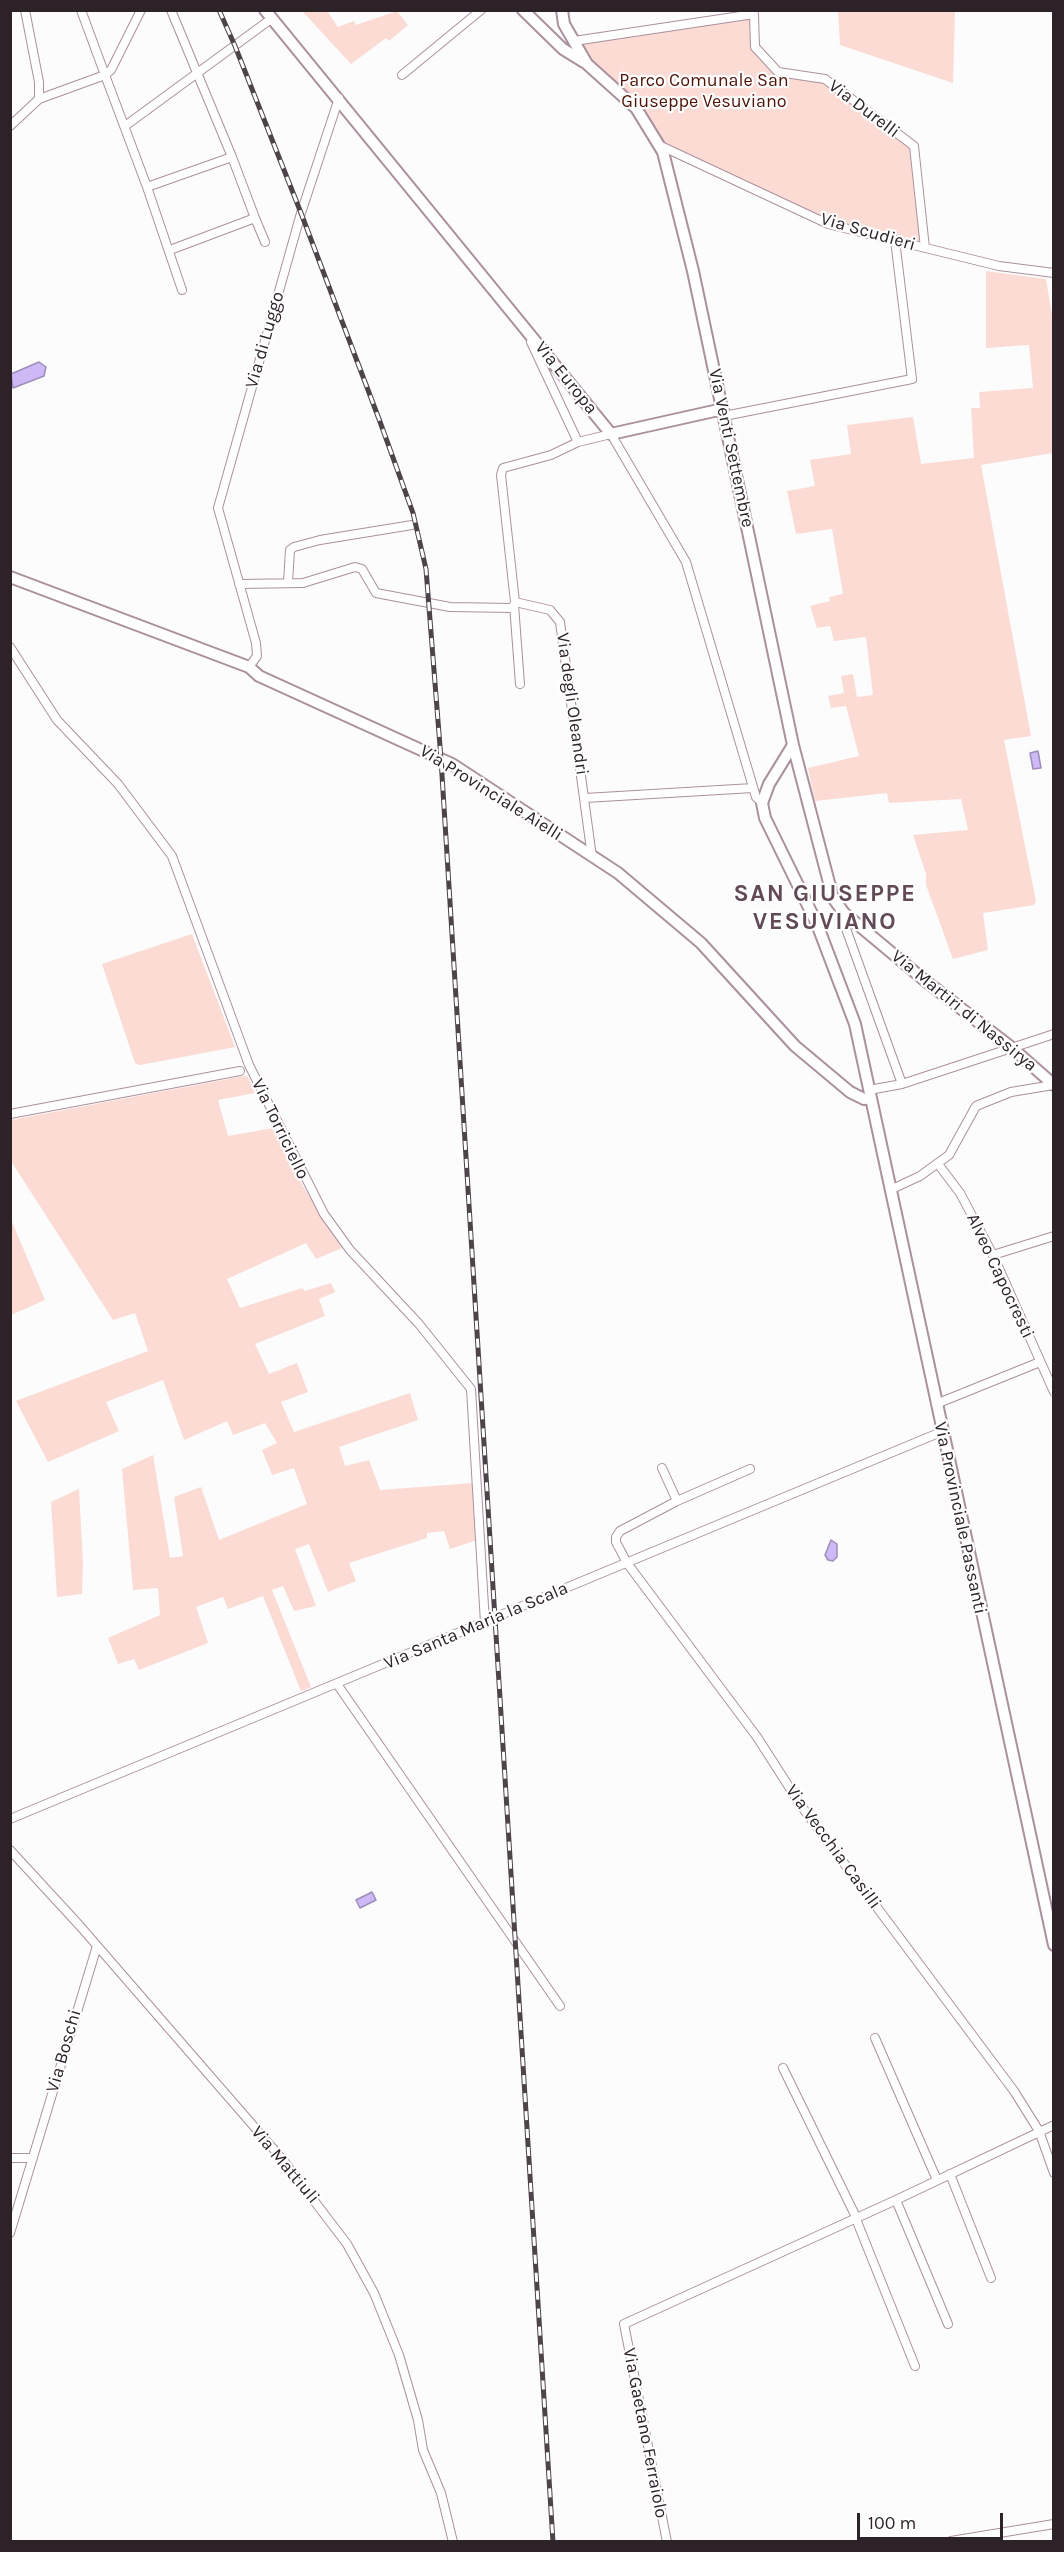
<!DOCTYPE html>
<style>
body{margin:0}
#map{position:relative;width:1064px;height:2552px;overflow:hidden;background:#fcfcfc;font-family:Karla,sans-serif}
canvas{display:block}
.frame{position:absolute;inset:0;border:12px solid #2d2228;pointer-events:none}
.scale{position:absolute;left:857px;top:2513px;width:146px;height:27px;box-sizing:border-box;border:3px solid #2d2228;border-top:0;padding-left:8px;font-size:18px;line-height:21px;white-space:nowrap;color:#2d2228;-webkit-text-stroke:4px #fff;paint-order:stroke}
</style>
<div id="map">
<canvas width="1064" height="2552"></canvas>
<div class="frame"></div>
<div class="scale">100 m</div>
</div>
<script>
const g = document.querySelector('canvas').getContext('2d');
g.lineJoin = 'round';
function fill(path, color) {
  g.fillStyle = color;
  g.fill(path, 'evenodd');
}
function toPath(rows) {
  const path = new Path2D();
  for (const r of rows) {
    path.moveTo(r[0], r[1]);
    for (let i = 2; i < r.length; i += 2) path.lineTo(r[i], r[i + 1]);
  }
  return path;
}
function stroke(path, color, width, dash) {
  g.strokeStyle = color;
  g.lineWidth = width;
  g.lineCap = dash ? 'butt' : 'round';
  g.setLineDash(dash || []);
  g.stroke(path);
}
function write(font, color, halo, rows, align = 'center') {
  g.font = font + ' Karla,sans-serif';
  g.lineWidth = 4.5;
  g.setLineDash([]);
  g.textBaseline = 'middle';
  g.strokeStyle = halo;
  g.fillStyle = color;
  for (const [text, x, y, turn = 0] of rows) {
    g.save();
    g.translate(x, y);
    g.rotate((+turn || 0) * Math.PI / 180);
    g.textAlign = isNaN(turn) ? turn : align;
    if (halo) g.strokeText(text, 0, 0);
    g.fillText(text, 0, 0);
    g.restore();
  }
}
const green = toPath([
 [302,11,327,11,338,27,354,21,356,25,397,11,408,25,389,41,386,38,351,64],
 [838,11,955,11,953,83,840,45],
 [750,18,751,49,776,77,825,83,911,147,921,243,828,220,662,143,591,62,580,44],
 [986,271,1046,279,1053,321,1053,453,981,465,1031,736,1004,740,1036,901,1034,905,983,913,988,950,953,959,926,885,926,874,913,835,968,830,961,799,889,803,887,793,815,801,808,768,859,756,846,706,831,708,828,696,844,693,841,676,853,674,857,697,873,695,866,637,834,641,830,626,817,628,810,606,830,601,829,597,843,594,832,529,796,534,787,491,815,486,810,460,851,454,847,425,913,417,921,464,974,458,971,408,980,408,979,392,1033,388,1029,345,986,348],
 [192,934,235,1047,140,1065,135,1063,102,964],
 [244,1076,248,1077,255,1093,218,1100,228,1136,273,1128,303,1186,342,1248,316,1259,306,1243,227,1279,240,1308,302,1288,305,1291,331,1283,335,1292,319,1299,325,1316,255,1344,269,1374,297,1363,308,1392,281,1402,294,1432,410,1393,418,1420,339,1447,345,1466,369,1460,380,1490,473,1483,477,1540,450,1549,444,1531,427,1533,427,1538,349,1563,356,1581,328,1592,309,1544,295,1549,316,1606,294,1611,283,1586,272,1590,311,1687,301,1691,263,1596,228,1609,223,1597,196,1607,208,1643,139,1670,134,1659,118,1664,108,1638,160,1615,158,1588,133,1590,122,1469,153,1455,170,1558,183,1556,174,1497,201,1487,219,1540,307,1504,294,1468,272,1475,262,1450,277,1443,265,1423,233,1435,227,1421,184,1440,163,1380,106,1402,119,1431,48,1462,16,1401,148,1351,135,1313,113,1320,11,1161,11,1120],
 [10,1217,45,1300,11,1315,10,1315],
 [79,1489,83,1564,82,1594,57,1597,51,1502]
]);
const water = toPath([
 [39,362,46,367,44,376,13,388,11,374,39,362],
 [1038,751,1041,768,1033,769,1030,753,1038,751],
 [831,1540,837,1544,837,1557,833,1561,828,1560,825,1555,831,1540],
 [372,1892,376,1900,360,1908,356,1900,372,1892]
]);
const street = toPath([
 [141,10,111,70,105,75,147,187,232,157,171,10],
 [574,41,754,14,755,47,778,72,825,79,914,146,925,248],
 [402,75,481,10],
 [39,99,105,75,81,10],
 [10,126,39,99,39,82,25,10],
 [125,126,271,19],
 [661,146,828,224,999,266,1054,273],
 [147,187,182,290],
 [255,218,265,242],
 [170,250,255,218,232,157],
 [531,342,578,442],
 [724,416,912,379,895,240],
 [288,582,290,550,294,547,320,540,412,525],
 [239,584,303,583,355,567,362,569,376,593,450,607,513,608],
 [514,605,520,684],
 [10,647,57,720,118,784,172,856,249,1065,324,1214,350,1250,419,1324,471,1389,485,1623],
 [249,667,257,656,256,643,218,508,301,213,339,98],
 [585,798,753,788],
 [592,857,560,622,550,610,515,602,501,475,503,468,551,455,578,442,611,434,686,562,756,797,762,803],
 [844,913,845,926,902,1084],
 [869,1090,902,1084,1054,1034],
 [10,1114,240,1071],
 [938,1164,960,1193,993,1255,1054,1392],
 [890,1190,920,1176,949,1155,976,1106,1011,1092,1053,1085],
 [993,1255,1054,1236],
 [936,1404,1040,1362],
 [662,1468,677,1501],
 [750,1469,677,1501,620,1531,616,1537,616,1542,627,1563,757,1737,802,1807,1014,2091,1039,2131,1054,2173],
 [337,1684,560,2006],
 [10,1819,941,1432],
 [10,1850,80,1926,283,2160,347,2244,374,2293,399,2355,418,2420,423,2450,441,2493,453,2542],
 [875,2038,937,2180],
 [783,2068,857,2219],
 [10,2158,33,2158],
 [950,2174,991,2278],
 [896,2200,948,2324],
 [856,2219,915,2366],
 [10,2233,97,1946],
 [951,2541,1054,2524],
 [667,2542,624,2324,896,2200,1054,2125]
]);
const secondary = toPath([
 [265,10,611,434,723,409],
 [523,10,563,49,584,62],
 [562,10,564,24,587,64,636,108,663,152,693,271,793,745,833,898,844,913,923,979,1012,1048,1054,1085],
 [10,577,249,667,259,676,452,764,618,873,701,943,795,1046,850,1092,864,1099,871,1098],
 [793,745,769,784,762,803,765,818,817,924,855,1024,1054,1945]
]);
const rail = toPath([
 [219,10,235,46,301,213,379,419,413,513,426,569,441,759,553,2542]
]);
const parkNames = [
 ["Parco Comunale San",704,81],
 ["Giuseppe Vesuviano",704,102]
];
const streetNames = [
 ["Via Durelli",864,109,37],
 ["Via Scudieri",868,232,16],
 ["Via di Luggo",265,340,-74],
 ["Via Europa",566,378,51],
 ["Via Venti Settembre",731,448,78],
 ["Via degli Oleandri",572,704,82],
 ["Via Provinciale Aielli",491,793,32],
 ["Via Martiri di Nassirya",964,1011,39],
 ["Via Torriciello",280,1129,64],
 ["Alveo Capocresti",1000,1276,65],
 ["Via Provinciale Passanti",960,1518,78],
 ["Via Santa Maria la Scala",476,1626,-23],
 ["Via Vecchia Casilli",833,1847,54],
 ["Via Boschi",64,2051,-74],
 ["Via Mattiuli",285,2165,50],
 ["Via Gaetano Ferraiolo",645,2433,79]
];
const districtNames = [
 ["SAN GIUSEPPE",825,894],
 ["VESUVIANO",825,922]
];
fill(green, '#fbdbd4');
fill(water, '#ceb9f7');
stroke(water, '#9e8cb9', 1.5);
stroke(street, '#ab909d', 10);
stroke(secondary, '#ab909d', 14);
stroke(street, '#fff', 8);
stroke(secondary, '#fff', 10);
stroke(rail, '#4d4449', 5);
stroke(rail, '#fff', 3, [9]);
write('18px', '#501206', '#fff', parkNames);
write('18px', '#2d2228', '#fff', streetNames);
g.letterSpacing = '1.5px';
write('bold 24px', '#624a56', '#fff', districtNames);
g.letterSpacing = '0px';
</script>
